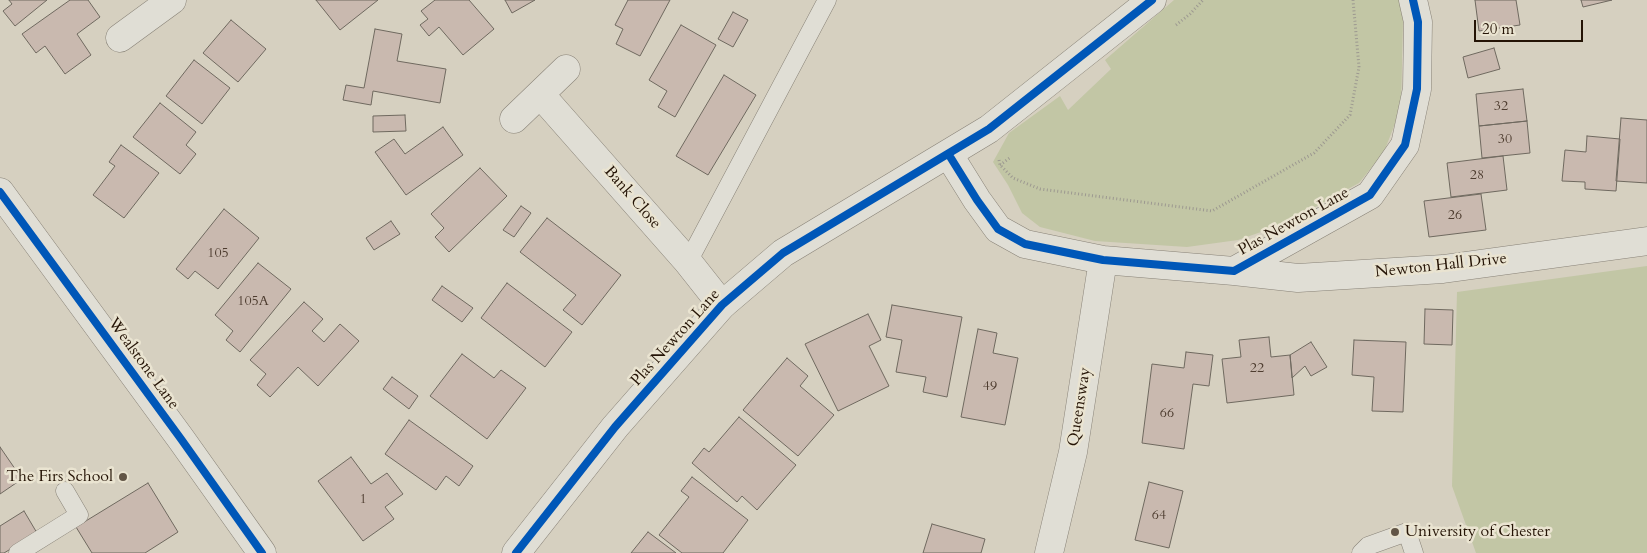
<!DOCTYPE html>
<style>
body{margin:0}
#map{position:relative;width:1647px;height:553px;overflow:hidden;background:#d6d0c0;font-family:Cardo,serif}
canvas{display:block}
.scale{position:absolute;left:1474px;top:20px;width:109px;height:22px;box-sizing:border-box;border:2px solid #241305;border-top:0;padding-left:6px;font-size:15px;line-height:18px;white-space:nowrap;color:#241305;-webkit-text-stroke:4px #eae4d1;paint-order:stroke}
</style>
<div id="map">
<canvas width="1647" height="553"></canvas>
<div class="scale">20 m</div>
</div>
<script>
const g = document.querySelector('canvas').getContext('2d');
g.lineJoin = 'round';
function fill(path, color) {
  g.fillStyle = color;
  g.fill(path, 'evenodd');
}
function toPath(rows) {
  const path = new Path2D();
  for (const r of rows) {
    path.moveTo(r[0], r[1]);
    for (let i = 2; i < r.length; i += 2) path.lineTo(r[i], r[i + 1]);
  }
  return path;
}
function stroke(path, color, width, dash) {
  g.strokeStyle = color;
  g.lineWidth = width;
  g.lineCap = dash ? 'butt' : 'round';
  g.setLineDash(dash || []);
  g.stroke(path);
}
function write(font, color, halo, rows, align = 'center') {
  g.font = font + ' Cardo,serif';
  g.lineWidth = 5;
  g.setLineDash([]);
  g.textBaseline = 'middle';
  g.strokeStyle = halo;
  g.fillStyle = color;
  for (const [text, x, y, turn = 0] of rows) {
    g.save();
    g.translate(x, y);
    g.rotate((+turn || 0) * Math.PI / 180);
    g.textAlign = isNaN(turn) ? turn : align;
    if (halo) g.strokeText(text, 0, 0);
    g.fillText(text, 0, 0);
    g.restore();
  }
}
const green = toPath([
 [1174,0,1399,0,1403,20,1401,108,1384,152,1359,183,1284,224,1238,240,1187,247,1095,241,1040,227,1022,213,1008,185,993,162,1009,133,1060,96,1068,110,1111,69,1105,60],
 [1647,266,1647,553,1476,553,1452,486,1457,292]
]);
const building = toPath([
 [9,0,47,0,15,26,3,11,12,4,9,0],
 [70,0,88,0,100,17,77,34,91,55,65,74,45,46,36,53,22,34,70,0],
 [316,0,378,0,340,30,316,0],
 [435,0,469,0,494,29,463,55,439,27,429,36,420,25,428,19,421,11,435,0],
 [505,0,535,0,512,13,505,0],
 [628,0,670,0,640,56,616,44,623,29,615,25,628,0],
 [1475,0,1516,0,1520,25,1479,31,1475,0],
 [1581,0,1612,0,1583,7,1581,0],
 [733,12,748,20,733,47,718,39,733,12],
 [231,20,266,49,238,82,203,53,231,20],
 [681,25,716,45,675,117,658,107,667,91,649,80,681,25],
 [375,29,402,34,397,61,446,69,440,103,373,91,371,105,343,100,346,85,364,88,375,29],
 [1494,48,1500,69,1468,78,1463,57,1494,48],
 [194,60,230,88,202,124,166,96,194,60],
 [724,75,756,95,708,175,676,156,724,75],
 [1523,89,1527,121,1479,126,1476,94,1523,89],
 [160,103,196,132,186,145,196,154,180,174,133,137,160,103],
 [405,115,406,131,373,132,373,116,405,115],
 [1621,118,1647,120,1647,183,1616,181,1621,118],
 [1527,121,1530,153,1482,158,1479,126,1527,121],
 [443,127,463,155,406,195,375,152,394,139,405,154,443,127],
 [1587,136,1620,139,1616,191,1585,189,1585,182,1562,181,1565,150,1586,152,1587,136],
 [121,145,159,173,124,218,93,195,115,166,109,162,121,145],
 [1503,156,1507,190,1451,197,1447,163,1503,156],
 [480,168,507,196,449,252,435,237,444,228,431,214,480,168],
 [1481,194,1486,230,1429,237,1424,201,1481,194],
 [521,206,531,213,514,237,503,230,521,206],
 [224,209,259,238,218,289,195,271,188,279,176,269,224,209],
 [547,218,621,275,582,325,563,310,576,295,520,252,547,218],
 [391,221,400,234,374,250,366,238,391,221],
 [258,263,291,289,240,352,226,340,233,331,215,315,258,263],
 [507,283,572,332,545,367,481,318,507,283],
 [442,286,473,308,462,322,432,300,442,286],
 [304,302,323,319,312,331,324,342,340,324,359,341,318,386,298,367,270,397,257,385,266,374,250,360,304,302],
 [892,305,962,317,947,397,923,392,926,377,896,372,902,340,886,337,892,305],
 [1425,309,1453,310,1452,345,1424,344,1425,309],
 [868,314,881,340,869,346,889,386,838,411,805,344,868,314],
 [978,329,997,333,993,353,1018,358,1005,425,961,417,978,329],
 [1269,337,1271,357,1290,355,1294,395,1227,403,1222,359,1241,357,1239,340,1269,337],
 [1354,340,1406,342,1403,412,1372,411,1374,377,1352,375,1354,340],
 [1311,342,1327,367,1311,376,1305,366,1292,378,1290,355,1311,342],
 [1186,352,1213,355,1209,386,1193,384,1184,449,1142,443,1152,364,1184,368,1186,352],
 [462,354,494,378,501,370,526,388,487,439,430,396,462,354],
 [787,358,808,376,800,386,834,415,798,456,743,410,787,358],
 [392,377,418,396,409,409,383,389,392,377],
 [739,417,796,465,757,510,742,496,737,502,692,463,704,448,709,452,739,417],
 [409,420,473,466,459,486,446,476,436,490,385,454,409,420],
 [0,447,22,479,0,494,0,447],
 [351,457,371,484,387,473,403,494,385,507,394,519,363,541,318,481,351,457],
 [692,477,748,520,723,553,682,553,659,535,689,497,681,491,692,477],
 [1149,482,1183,491,1169,548,1135,540,1149,482],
 [148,483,178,532,145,553,92,553,76,527,148,483],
 [24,511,37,533,4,553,0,553,0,526,24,511],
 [932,524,985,539,981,553,923,553,932,524],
 [648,532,676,553,631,553,648,532]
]);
const path = toPath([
 [1176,25,1190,14,1203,0],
 [999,160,1000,165,1013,178,1040,189,1212,211,1314,153,1350,115,1359,67,1353,0],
 [1000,165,1011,157]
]);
const service = toPath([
 [688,262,827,0],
 [18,553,79,515,65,491],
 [1361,553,1368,546,1407,532,1414,553]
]);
const minor = toPath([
 [120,38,172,0],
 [540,94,688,262,722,305],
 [514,119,566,69],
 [949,155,977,200,998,229,1025,244,1103,260,1234,271,1370,195,1405,145,1417,89,1418,22,1413,0],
 [1234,271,1298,278,1443,269,1647,241],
 [1049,553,1073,452,1103,260]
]);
const tertiary = toPath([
 [0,192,181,439,262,553],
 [516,553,615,427,722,305,783,253,989,129,1152,0]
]);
const cycleway = toPath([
 [949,155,977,200,998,229,1025,244,1103,260,1234,271,1370,195,1405,145,1417,89,1418,22,1413,0],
 [0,192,181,439,262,553],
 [516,553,615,427,722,305,783,253,989,129,1152,0]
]);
const markers = [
 [123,477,5,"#625546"],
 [1395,532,5,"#625546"]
];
const numberNames = [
 ["32",1501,107],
 ["30",1505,140],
 ["28",1477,176],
 ["26",1455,216],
 ["105",218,254],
 ["105A",253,302],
 ["22",1257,369],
 ["49",990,387],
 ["66",1167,414],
 ["1",363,500],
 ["64",1159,516]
];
const streetNames = [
 ["Bank Close",632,198,49],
 ["Plas Newton Lane",1294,222,-29],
 ["Newton Hall Drive",1441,266,-6],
 ["Plas Newton Lane",676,338,-48],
 ["Wealstone Lane",143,364,54],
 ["Queensway",1080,407,-81]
];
const poiNames = [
 ["The Firs School",113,477],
 ["University of Chester",1405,532,"left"]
];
fill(green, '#c2c6a5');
fill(building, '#c9b9af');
stroke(building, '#6f695f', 1);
stroke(service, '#888277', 19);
stroke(minor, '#888277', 29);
stroke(tertiary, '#888277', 29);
stroke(path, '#9c9890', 3, [1, 2.5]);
stroke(service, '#e0ded5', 18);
stroke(minor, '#e0ded5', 28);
stroke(tertiary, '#e0ded5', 28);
stroke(cycleway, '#0057b8', 8);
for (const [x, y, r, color] of markers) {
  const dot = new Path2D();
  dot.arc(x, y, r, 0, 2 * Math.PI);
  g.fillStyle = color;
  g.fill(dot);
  stroke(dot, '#eae4d1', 2);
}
write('14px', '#4e3d30', null, numberNames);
write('16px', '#241305', '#eae4d1', streetNames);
write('16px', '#241305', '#eae4d1', poiNames, 'right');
</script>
